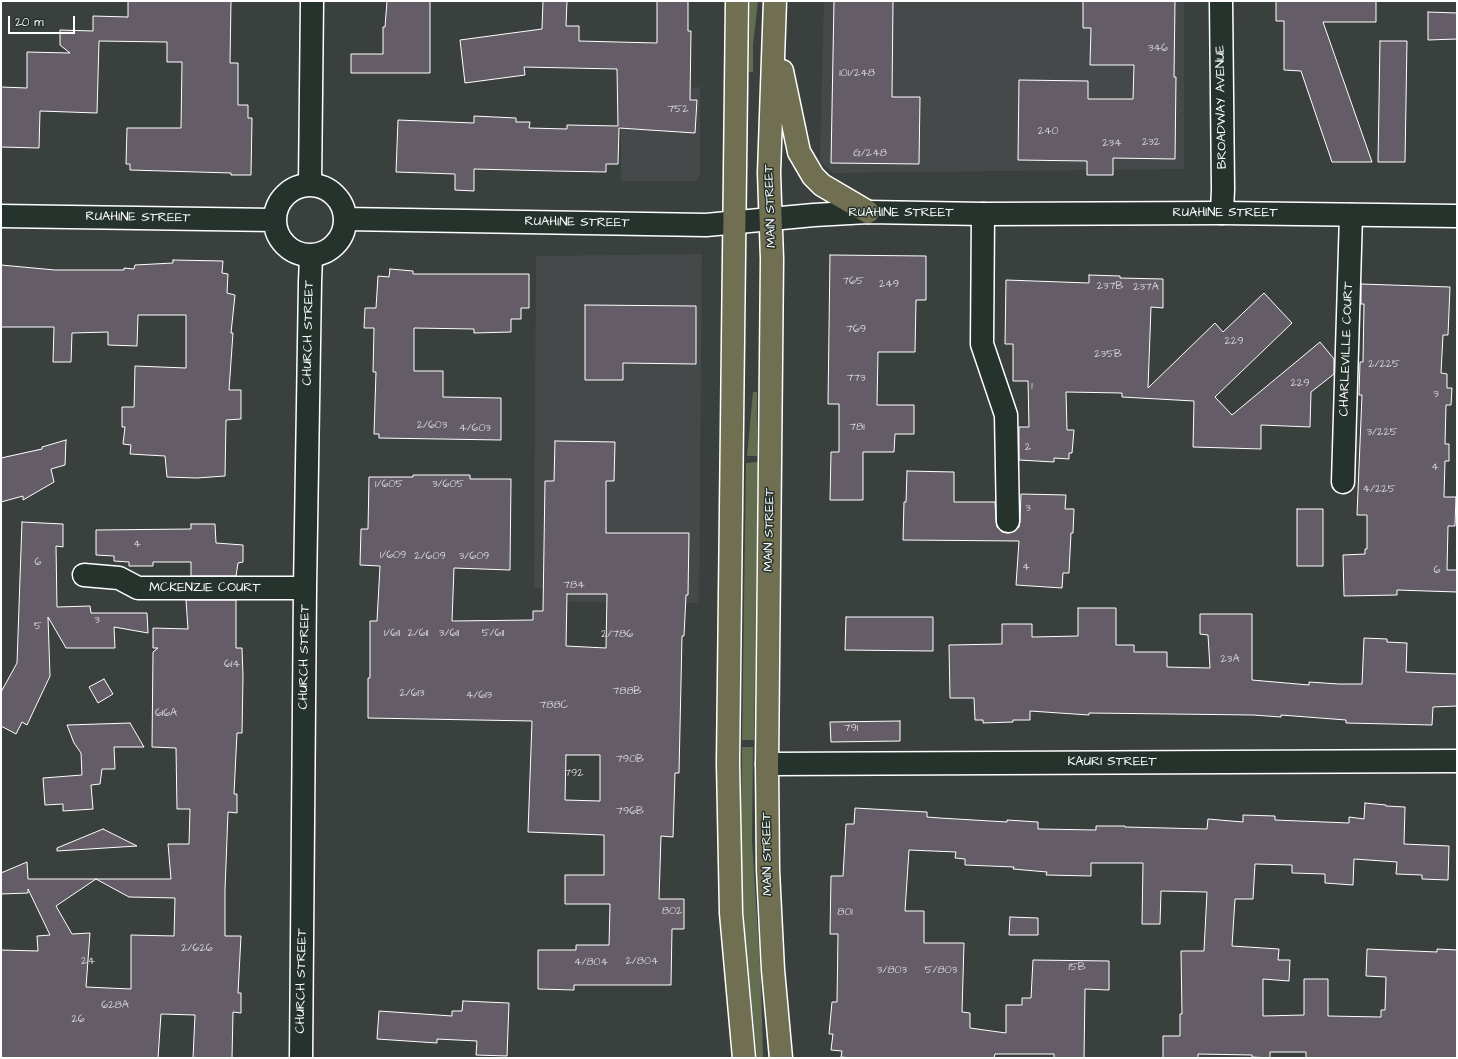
<!DOCTYPE html>
<style>
body{margin:0}
#map{position:relative;width:1458px;height:1059px;overflow:hidden;background:#39403e;font-family:"Architects Daughter",sans-serif}
canvas{display:block}
.frame{position:absolute;inset:0;border:2px solid #fff;pointer-events:none}
.scale{position:absolute;left:8px;top:16px;width:67px;height:18px;box-sizing:border-box;border:2px solid #fff;border-top:0;padding-left:5px;font-size:12px;line-height:14px;white-space:nowrap;color:#fff;-webkit-text-stroke:3px #26332d;paint-order:stroke}
</style>
<div id="map">
<canvas width="1458" height="1059"></canvas>
<div class="frame"></div>
<div class="scale">20 m</div>
</div>
<script>
const g = document.querySelector('canvas').getContext('2d');
g.lineJoin = 'round';
function fill(path, color) {
  g.fillStyle = color;
  g.fill(path, 'evenodd');
}
function toPath(rows) {
  const path = new Path2D();
  for (const r of rows) {
    if (r.length === 3) {
      path.moveTo(r[0] + r[2], r[1]);
      path.arc(r[0], r[1], r[2], 0, 2 * Math.PI);
      continue;
    }
    path.moveTo(r[0], r[1]);
    for (let i = 2; i < r.length; i += 2) path.lineTo(r[i], r[i + 1]);
  }
  return path;
}
function stroke(path, color, width, dash) {
  g.strokeStyle = color;
  g.lineWidth = width;
  g.lineCap = dash ? 'butt' : 'round';
  g.setLineDash(dash || []);
  g.stroke(path);
}
function write(font, color, halo, rows, align = 'center') {
  g.font = font + ' "Architects Daughter",sans-serif';
  g.lineWidth = 3;
  g.setLineDash([]);
  g.textBaseline = 'middle';
  g.strokeStyle = halo;
  g.fillStyle = color;
  for (const [text, x, y, turn = 0] of rows) {
    g.save();
    g.translate(x, y);
    g.rotate((+turn || 0) * Math.PI / 180);
    g.textAlign = isNaN(turn) ? turn : align;
    if (halo) g.strokeText(text, 0, 0);
    g.fillText(text, 0, 0);
    g.restore();
  }
}
const built = toPath([
 [824,1,1184,1,1184,169,833,173,820,161],
 [700,87,700,175,695,181,621,181,621,90],
 [702,254,699,603,569,602,568,588,534,588,536,256]
]);
const green = toPath([
 [750,1,758,1,753,45,753,72,749,72],
 [753,392,757,392,757,456,747,456],
 [758,462,754,740,742,740,746,463],
 [742,747,753,747,752,841,761,981,763,1058,757,1058,743,909,741,840]
]);
const building = toPath([
 [128,1,231,1,230,63,238,63,238,105,248,105,248,118,252,118,251,175,231,175,231,173,130,170,130,164,126,164,127,128,181,128,182,62,167,62,167,42,99,41,97,113,40,111,39,148,1,147,1,87,27,88,27,52,70,53,60,45,60,30,93,31,93,16,128,17,128,1],
 [387,1,430,1,430,73,351,73,351,54,383,54,383,27,385,27,387,1],
 [543,1,567,1,566,26,579,26,579,41,657,43,657,1,688,1,688,31,691,31,690,100,697,100,695,133,619,128,618,164,606,164,606,172,554,171,474,169,474,191,455,190,455,174,396,172,398,120,474,123,474,116,516,118,516,122,530,122,529,128,567,129,567,125,618,126,617,69,524,67,525,75,465,83,460,40,542,29,543,1],
 [834,1,893,1,892,97,920,97,919,164,831,163,834,1],
 [1083,1,1175,1,1174,77,1176,77,1175,159,1113,158,1113,175,1087,175,1087,161,1018,160,1019,80,1088,81,1088,99,1133,99,1134,65,1090,65,1091,28,1083,28,1083,1],
 [1276,1,1376,1,1376,22,1323,22,1372,162,1332,162,1301,71,1284,70,1284,21,1276,21,1276,1],
 [1428,12,1457,13,1457,39,1428,40,1428,12],
 [1380,41,1407,41,1405,162,1378,162,1380,41],
 [830,255,926,256,926,300,916,300,915,352,878,352,877,405,914,405,914,434,895,434,894,452,863,452,863,500,830,500,831,452,839,452,839,404,828,404,830,255],
 [173,260,223,261,222,273,228,274,227,293,235,295,231,333,233,333,229,390,241,390,241,419,226,420,225,476,197,478,167,477,165,456,130,454,131,445,123,444,125,427,122,427,122,407,134,407,135,366,186,368,186,315,138,315,137,346,108,345,108,332,72,333,71,362,53,362,54,327,1,327,1,265,55,270,124,270,124,268,134,269,135,265,173,263,173,260],
 [390,269,413,271,413,274,529,274,529,308,521,308,521,319,511,319,511,332,474,333,474,329,414,328,414,371,443,371,443,397,501,398,501,440,379,438,379,434,374,434,376,372,373,372,374,328,364,328,365,308,376,308,378,276,389,277,390,269],
 [1089,275,1120,276,1120,278,1163,279,1163,308,1151,307,1148,388,1215,323,1223,332,1264,293,1292,323,1215,397,1232,415,1320,342,1334,359,1334,374,1311,392,1310,427,1261,425,1261,449,1193,447,1194,401,1122,397,1122,393,1066,392,1067,430,1074,430,1072,453,1069,453,1069,459,1054,458,1054,462,1019,460,1019,427,1029,427,1028,381,1013,381,1013,344,1005,344,1006,280,1089,283,1089,275],
 [1361,284,1450,287,1448,335,1443,335,1441,373,1447,374,1447,388,1452,388,1451,405,1446,405,1445,444,1449,444,1449,461,1445,461,1444,497,1456,497,1455,526,1448,526,1447,570,1457,570,1457,592,1397,590,1397,595,1344,596,1343,555,1365,554,1365,549,1367,549,1367,515,1357,515,1362,395,1359,395,1360,362,1363,362,1364,304,1361,304,1361,284],
 [585,305,696,306,696,364,623,363,623,380,585,380,585,305],
 [66,440,65,465,51,469,54,482,23,500,23,496,1,502,1,458,42,449,42,447,66,440],
 [555,441,615,442,614,481,606,481,606,533,689,533,688,595,686,595,684,636,682,636,679,773,675,773,673,837,661,836,659,899,684,899,684,929,672,929,671,985,574,985,574,990,538,989,538,950,576,950,576,945,609,945,610,904,565,904,565,875,604,875,604,835,528,832,532,721,368,718,368,678,370,678,370,621,377,621,380,566,360,565,361,529,368,529,369,477,413,477,413,475,470,475,470,479,511,479,510,570,454,568,452,621,533,620,533,611,543,611,545,481,554,481,555,441],
 [567,594,607,594,606,648,566,646,567,594],
 [566,755,600,755,600,801,565,800,566,755],
 [907,471,954,472,954,502,995,502,996,521,997,527,1002,532,1008,533,1015,531,1019,527,1020,521,1021,494,1066,495,1065,509,1074,509,1073,533,1071,533,1069,573,1063,573,1062,588,1016,585,1019,541,903,540,904,502,906,502,907,471],
 [1297,509,1323,509,1323,566,1297,566,1297,509],
 [22,522,63,524,63,547,56,546,57,607,90,606,91,613,147,613,148,633,114,627,115,648,66,648,48,617,50,676,27,725,22,722,16,734,1,726,1,692,17,663,22,522],
 [191,524,215,524,216,543,243,545,243,562,238,563,236,576,191,576,191,562,153,562,153,566,129,566,129,562,114,561,114,556,96,555,96,530,191,529,191,524],
 [186,600,236,600,236,648,242,648,243,676,242,733,237,733,234,794,237,794,237,813,228,812,225,890,225,936,241,936,238,993,241,993,241,1013,233,1012,232,1058,193,1058,195,1015,161,1014,158,1058,1,1058,1,950,38,951,37,936,50,935,28,889,28,893,1,894,1,873,27,862,28,879,171,879,168,844,189,844,190,809,177,809,176,748,152,747,153,652,158,648,153,648,153,628,188,629,186,600],
 [96,879,129,897,175,898,174,936,131,935,131,989,86,987,90,933,72,934,56,906,96,879],
 [1078,608,1116,608,1116,645,1134,645,1134,652,1167,652,1167,667,1210,668,1208,635,1200,634,1200,614,1252,614,1252,680,1309,685,1309,682,1339,684,1362,684,1364,638,1387,639,1387,642,1407,643,1406,672,1457,674,1457,706,1433,707,1432,725,1346,723,1346,720,1281,715,1281,717,1253,715,1089,713,1089,715,1030,711,1030,720,1013,720,1013,722,983,723,983,720,975,720,974,698,950,698,949,645,1002,644,1002,624,1032,624,1032,637,1078,636,1078,608],
 [846,617,933,617,933,651,845,650,846,617],
 [104,679,113,694,98,703,89,687,104,679],
 [900,721,900,741,831,742,830,722,900,721],
 [130,723,144,747,114,747,115,769,102,769,100,784,91,785,93,809,63,811,63,804,45,805,43,778,82,775,81,753,74,743,67,725,130,723],
 [1365,803,1386,805,1386,806,1405,807,1404,844,1449,846,1448,880,1422,879,1422,875,1396,874,1397,862,1354,859,1353,885,1325,883,1325,874,1292,873,1292,865,1255,864,1253,899,1235,899,1232,946,1279,949,1278,960,1290,960,1289,981,1263,979,1263,1016,1304,1015,1304,979,1328,979,1328,1016,1381,1017,1381,1010,1385,1010,1386,977,1366,976,1367,949,1437,952,1437,949,1457,950,1457,1058,1306,1058,1306,1052,1270,1052,1270,1058,1252,1057,1252,1055,1198,1054,1198,1058,1163,1058,1163,1036,1180,1036,1180,1014,1182,1014,1181,951,1204,951,1207,892,1161,891,1160,924,1142,924,1143,863,1091,863,1091,876,1046,875,1047,872,1013,869,1014,867,965,865,965,859,955,858,956,852,909,850,905,911,924,911,924,943,964,943,962,1012,970,1013,970,1028,1006,1033,1006,1005,1022,1005,1022,998,1031,998,1033,960,1109,961,1109,990,1085,989,1084,1058,1054,1058,1054,1054,995,1054,994,1058,852,1058,841,1057,842,1051,831,1050,833,1034,829,1034,832,1002,837,1002,838,934,830,934,831,876,843,876,846,824,854,824,855,808,927,812,927,817,940,818,1007,822,1007,820,1038,822,1038,829,1096,830,1096,826,1125,826,1125,827,1207,829,1208,819,1243,822,1243,815,1275,816,1275,820,1349,823,1349,817,1364,819,1365,803],
 [103,829,137,846,57,851,57,848,103,829],
 [1010,917,1038,918,1038,935,1009,935,1010,917],
 [463,1001,509,1003,507,1056,476,1055,477,1041,437,1039,437,1043,377,1039,379,1011,452,1016,452,1011,462,1011,463,1001]
]);
const street = toPath([
 [1221,1,1223,189,1222,213],
 [310,184,312,1],
 [983,214,982,344,1006,415,1008,521],
 [1343,482,1351,215],
 [84,575,119,578,138,588,305,588],
 [767,764,1457,761],
 [301,1058,305,588,310,282,311,256]
]);
const secondary = toPath([
 [310,220,35],
 [1,216,274,220],
 [345,219,706,225,814,215,868,212,983,214,1222,213,1457,216]
]);
const highway = toPath([
 [737,1,728,763,731,913,744,1058],
 [775,1,769,173,772,259,767,764,768,870,773,970,781,1058],
 [782,71,799,152,813,176,822,185,868,212]
]);
const numberNames = [
 ["346",1158,49],
 ["101/248",857,74],
 ["752",678,110],
 ["240",1048,132],
 ["232",1151,143],
 ["234",1112,144],
 ["G/248",870,154],
 ["765",853,282],
 ["249",889,285],
 ["237B",1110,287],
 ["237A",1146,288],
 ["769",856,330],
 ["229",1234,342],
 ["235B",1108,355],
 ["2/225",1384,365],
 ["773",856,379],
 ["229",1300,384],
 ["1",1032,387],
 ["3",1436,395],
 ["2/603",432,426],
 ["781",857,428],
 ["4/603",475,429],
 ["3/225",1382,433],
 ["2",1028,448],
 ["4",1435,468],
 ["1/605",389,485],
 ["3/605",448,485],
 ["4/225",1379,490],
 ["3",1028,509],
 ["4",137,545],
 ["1/609",393,556],
 ["2/609",430,557],
 ["3/609",474,557],
 ["6",38,563],
 ["4",1026,568],
 ["6",1437,571],
 ["784",574,586],
 ["3",97,621],
 ["5",38,627],
 ["1/611",392,634],
 ["2/611",418,634],
 ["3/611",449,634],
 ["5/611",493,634],
 ["2/786",617,635],
 ["23A",1230,660],
 ["614",232,665],
 ["788B",627,692],
 ["2/613",412,694],
 ["4/613",479,696],
 ["788C",554,706],
 ["616A",166,714],
 ["791",851,729],
 ["790B",630,760],
 ["792",574,774],
 ["796B",630,812],
 ["802",672,912],
 ["801",845,913],
 ["2/626",197,949],
 ["24",88,962],
 ["2/804",642,962],
 ["4/804",591,963],
 ["15B",1077,968],
 ["3/803",892,971],
 ["5/803",941,971],
 ["628A",115,1006],
 ["26",78,1020]
];
const streetNames = [
 ["BROADWAY AVENUE",1222,107,-91],
 ["MAIN STREET",771,206,-92],
 ["RUAHINE STREET",901,213],
 ["RUAHINE STREET",1225,213],
 ["RUAHINE STREET",138,218,1],
 ["RUAHINE STREET",577,223,1],
 ["CHURCH STREET",309,333,-89],
 ["CHARLEVILLE COURT",1347,349,-88],
 ["MAIN STREET",770,530,-89],
 ["MCKENZIE COURT",205,588],
 ["CHURCH STREET",305,657,-89],
 ["KAURI STREET",1112,762],
 ["MAIN STREET",768,854,-91],
 ["CHURCH STREET",302,981,-89]
];
fill(built, '#46494a');
fill(green, '#626e4f');
fill(building, '#645d67');
stroke(building, '#fff', 1);
stroke(street, '#fff', 25);
stroke(secondary, '#fff', 25);
stroke(highway, '#fff', 25);
stroke(street, '#26332d', 22);
stroke(secondary, '#26332d', 22);
stroke(highway, '#716f52', 22);
write('11px', '#d8d6d9', null, numberNames);
write('13px', '#fff', '#26332d', streetNames);
</script>
